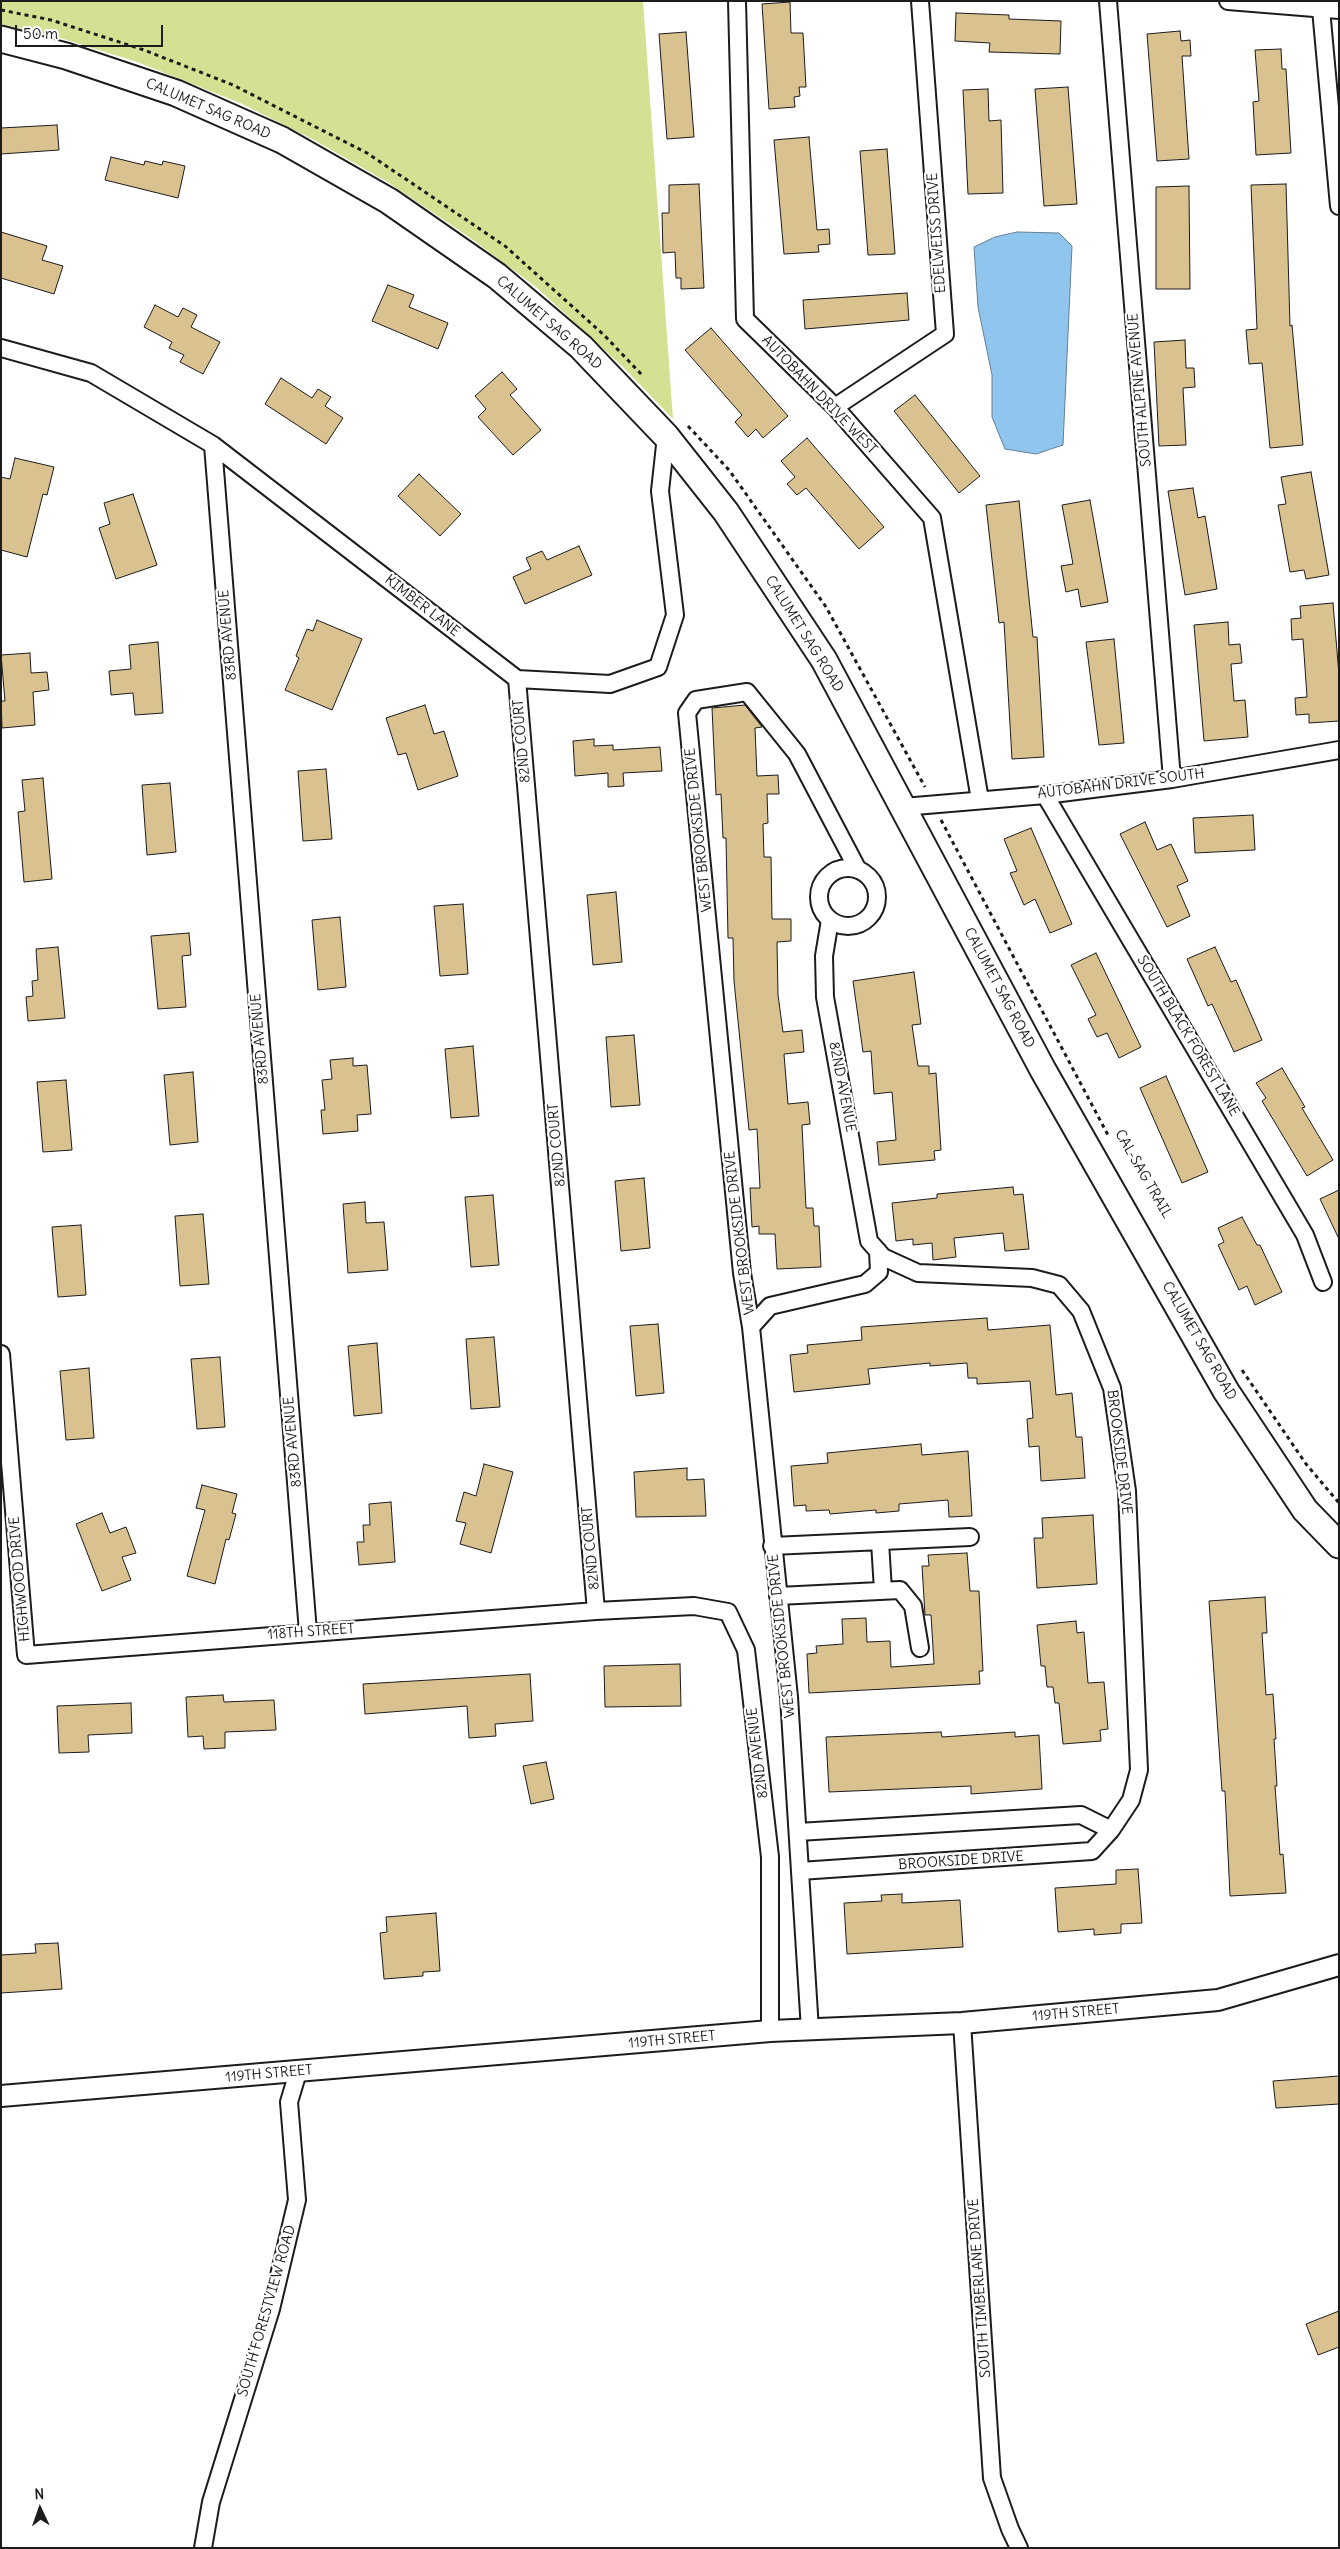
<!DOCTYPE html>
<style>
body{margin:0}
#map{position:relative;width:1340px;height:2549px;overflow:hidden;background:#fff;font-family:Delius,sans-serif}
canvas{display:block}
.frame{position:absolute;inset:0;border:2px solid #1c1c1c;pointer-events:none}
.north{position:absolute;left:15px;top:2484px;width:50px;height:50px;-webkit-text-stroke:4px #fff;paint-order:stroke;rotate:357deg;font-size:14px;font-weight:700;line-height:20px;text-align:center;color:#1c1c1c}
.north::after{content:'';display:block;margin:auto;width:18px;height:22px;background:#1c1c1c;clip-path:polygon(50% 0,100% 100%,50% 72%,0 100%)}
.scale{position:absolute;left:15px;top:25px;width:148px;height:22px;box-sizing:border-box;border:2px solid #1c1c1c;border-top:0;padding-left:6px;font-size:15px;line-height:18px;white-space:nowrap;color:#1c1c1c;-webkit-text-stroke:4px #fff;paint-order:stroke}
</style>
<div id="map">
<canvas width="1340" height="2549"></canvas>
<div class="frame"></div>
<div class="north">N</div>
<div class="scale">50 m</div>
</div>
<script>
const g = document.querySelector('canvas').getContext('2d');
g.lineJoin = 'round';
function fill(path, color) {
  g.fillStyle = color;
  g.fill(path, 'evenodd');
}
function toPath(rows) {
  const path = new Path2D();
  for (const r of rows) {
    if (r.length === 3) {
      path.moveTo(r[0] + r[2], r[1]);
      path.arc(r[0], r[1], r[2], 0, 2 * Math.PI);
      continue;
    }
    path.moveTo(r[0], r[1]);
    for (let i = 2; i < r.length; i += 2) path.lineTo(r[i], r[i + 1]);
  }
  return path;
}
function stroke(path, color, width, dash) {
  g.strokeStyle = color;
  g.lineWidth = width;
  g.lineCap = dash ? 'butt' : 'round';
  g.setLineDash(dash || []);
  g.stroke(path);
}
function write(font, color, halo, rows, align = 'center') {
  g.font = font + ' Delius,sans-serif';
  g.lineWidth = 4.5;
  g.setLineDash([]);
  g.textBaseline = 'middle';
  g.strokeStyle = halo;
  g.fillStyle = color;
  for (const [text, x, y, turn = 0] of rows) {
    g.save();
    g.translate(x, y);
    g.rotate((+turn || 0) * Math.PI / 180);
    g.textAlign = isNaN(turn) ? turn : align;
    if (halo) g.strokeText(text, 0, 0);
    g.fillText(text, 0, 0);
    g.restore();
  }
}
const green = toPath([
 [1,1,643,1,673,419,623,367,536,287,469,237,389,183,314,140,240,103,137,62,57,37,1,24]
]);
const water = toPath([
 [1017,232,1059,233,1072,246,1063,445,1036,454,1005,449,992,417,992,375,978,307,974,247,995,237,1017,232]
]);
const building = toPath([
 [790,2,791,33,803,33,806,87,799,87,800,96,794,97,795,107,769,109,762,4,790,2],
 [956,13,1009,15,1009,19,1061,21,1060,54,989,52,990,43,955,41,956,13],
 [1180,31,1181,41,1190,40,1191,56,1182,56,1189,159,1157,161,1147,34,1180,31],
 [686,32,694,137,667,139,659,34,686,32],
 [1281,49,1282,69,1286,69,1291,153,1256,155,1253,102,1259,101,1255,50,1281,49],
 [1068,87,1077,204,1044,206,1035,89,1068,87],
 [988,89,989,121,1001,120,1003,193,968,194,963,90,988,89],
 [57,125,59,150,1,154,1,128,57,125],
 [809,137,817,230,829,229,830,244,818,245,819,252,784,254,774,140,809,137],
 [887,149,895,254,868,255,860,151,887,149],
 [111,157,144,165,145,161,162,165,163,161,185,166,178,198,105,180,111,157],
 [699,184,704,288,681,289,681,278,676,278,675,252,663,253,662,213,669,213,669,185,699,184],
 [1286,184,1290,326,1292,325,1303,445,1270,448,1262,363,1249,364,1246,330,1257,329,1251,185,1286,184],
 [1189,186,1190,289,1156,289,1156,187,1189,186],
 [1,232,47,246,42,260,63,266,54,294,1,278,1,232],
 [388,285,414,295,409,307,448,323,438,349,372,321,388,285],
 [907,293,909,320,805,329,803,300,907,293],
 [155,305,178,317,183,308,197,315,191,327,220,342,203,374,180,362,184,355,169,348,172,342,144,327,155,305],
 [711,328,788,416,763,438,756,429,748,437,735,422,742,415,685,350,711,328],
 [1185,340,1186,368,1194,368,1195,387,1183,388,1186,445,1159,446,1154,342,1185,340],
 [502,372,517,389,510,395,541,430,513,455,478,417,486,409,475,396,502,372],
 [281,378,312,398,318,389,331,397,325,406,343,418,326,444,265,404,281,378],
 [915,395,980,476,959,493,894,411,915,395],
 [807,438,884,527,859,549,806,488,797,495,787,484,795,477,781,461,807,438],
 [15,458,54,467,47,495,43,494,27,557,1,550,1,477,10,479,15,458],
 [1311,472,1329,575,1306,579,1304,570,1290,572,1278,505,1286,504,1281,477,1311,472],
 [419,474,461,514,440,536,398,496,419,474],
 [1193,488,1198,518,1205,516,1217,589,1185,595,1168,491,1193,488],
 [133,494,157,565,116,579,99,528,110,524,104,503,133,494],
 [1090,500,1108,602,1081,607,1078,589,1066,592,1061,566,1073,564,1062,505,1090,500],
 [1019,501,1033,637,1037,637,1044,757,1012,759,1004,622,999,623,986,505,1019,501],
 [579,546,592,575,525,604,513,577,531,569,526,558,542,551,547,560,579,546],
 [1333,603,1339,675,1339,721,1309,723,1309,714,1296,715,1295,698,1307,697,1303,639,1292,640,1291,619,1301,618,1300,606,1333,603],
 [317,620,362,639,332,710,285,690,299,658,296,656,307,629,313,631,317,620],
 [1228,622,1229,645,1240,644,1242,663,1231,664,1234,701,1245,700,1248,737,1204,741,1194,625,1228,622],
 [1114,639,1124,743,1099,745,1086,642,1114,639],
 [158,642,163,713,135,715,133,693,111,695,109,671,131,669,129,645,158,642],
 [30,653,31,673,47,672,49,690,33,692,35,725,2,728,1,701,5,701,1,655,30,653],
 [425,705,434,734,444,731,458,776,418,790,406,753,398,755,386,718,425,705],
 [745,705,762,727,755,728,757,776,778,775,779,794,767,794,768,823,763,824,764,857,771,857,772,919,791,919,791,941,777,942,778,995,783,1032,802,1030,804,1052,784,1054,788,1104,808,1102,810,1124,802,1125,806,1208,813,1208,814,1226,819,1226,821,1267,777,1269,775,1234,759,1234,759,1226,752,1227,750,1188,760,1188,757,1129,749,1130,734,981,733,938,728,938,726,838,723,838,721,794,716,795,712,708,745,705],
 [594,739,594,746,613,745,613,750,660,747,662,771,623,773,624,786,608,787,608,773,575,776,573,741,594,739],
 [326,769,332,839,303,841,298,771,326,769],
 [43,778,52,879,24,882,18,812,25,811,22,780,43,778],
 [170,783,176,852,147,855,142,785,170,783],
 [1253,815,1255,850,1195,853,1193,818,1253,815],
 [1145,822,1157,850,1171,844,1188,881,1177,886,1190,916,1167,927,1120,834,1145,822],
 [1031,828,1072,924,1050,933,1035,899,1024,905,1010,873,1017,871,1004,839,1031,828],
 [616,892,622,962,593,965,587,895,616,892],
 [463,904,468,974,440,976,434,906,463,904],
 [340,917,346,987,318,990,312,920,340,917],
 [189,933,191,955,182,956,186,1007,158,1009,151,936,189,933],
 [58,947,65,1018,28,1021,26,997,33,996,32,981,38,980,36,949,58,947],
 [1215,947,1231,982,1236,980,1262,1040,1234,1052,1212,1004,1208,1006,1187,959,1215,947],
 [1096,953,1141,1047,1119,1058,1107,1033,1097,1037,1088,1019,1096,1015,1071,965,1096,953],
 [914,972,921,1024,912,1025,918,1066,929,1066,929,1074,936,1073,941,1150,934,1151,935,1160,879,1165,877,1142,896,1140,892,1092,874,1094,871,1051,863,1052,853,981,914,972],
 [634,1035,640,1105,611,1107,606,1037,634,1035],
 [473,1046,479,1116,451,1118,445,1049,473,1046],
 [353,1058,353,1066,367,1065,371,1114,357,1115,358,1131,323,1134,321,1110,325,1110,322,1080,332,1079,330,1060,353,1058],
 [1282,1068,1305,1107,1302,1108,1333,1160,1307,1176,1262,1101,1266,1098,1256,1083,1282,1068],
 [193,1072,198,1142,170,1145,164,1075,193,1072],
 [1166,1076,1208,1172,1182,1183,1140,1088,1166,1076],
 [66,1080,72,1150,43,1152,37,1082,66,1080],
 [644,1178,650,1248,621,1251,615,1181,644,1178],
 [1013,1187,1014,1195,1023,1194,1029,1249,1005,1251,1003,1233,954,1238,956,1257,933,1260,932,1243,913,1245,913,1239,896,1241,892,1203,937,1198,937,1194,1013,1187],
 [1339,1190,1339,1239,1320,1199,1339,1190],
 [493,1195,499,1265,471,1267,465,1197,493,1195],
 [365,1202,366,1223,384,1222,388,1270,348,1273,343,1204,365,1202],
 [203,1214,209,1284,180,1286,175,1216,203,1214],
 [1242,1217,1257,1245,1260,1245,1282,1292,1255,1305,1247,1286,1239,1290,1218,1245,1224,1242,1218,1228,1242,1217],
 [81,1225,86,1295,58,1297,52,1227,81,1225],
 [987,1318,988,1330,1050,1325,1056,1395,1072,1393,1076,1437,1082,1437,1085,1478,1041,1481,1039,1446,1029,1447,1027,1419,1033,1418,1030,1381,977,1384,977,1378,968,1378,967,1363,930,1366,930,1363,868,1369,870,1384,794,1392,790,1355,808,1353,807,1345,862,1340,861,1327,987,1318],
 [658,1324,664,1393,636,1396,630,1326,658,1324],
 [494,1337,500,1407,471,1409,466,1339,494,1337],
 [377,1343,382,1413,354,1416,348,1346,377,1343],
 [220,1357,225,1427,197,1429,191,1359,220,1357],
 [89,1368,94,1438,66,1440,60,1371,89,1368],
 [921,1444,922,1455,968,1451,972,1516,949,1517,948,1500,899,1504,899,1511,876,1513,876,1510,830,1514,829,1510,806,1511,806,1505,794,1506,791,1466,828,1463,827,1453,921,1444],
 [484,1464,513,1472,491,1553,460,1544,466,1523,456,1521,464,1492,476,1496,484,1464],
 [687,1468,687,1480,704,1479,706,1516,636,1517,634,1472,687,1468],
 [202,1485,237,1494,232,1513,236,1514,229,1540,226,1539,215,1584,187,1576,205,1510,196,1508,202,1485],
 [391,1502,395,1562,359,1565,357,1542,364,1542,363,1525,370,1525,369,1504,391,1502],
 [102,1513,110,1533,126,1527,136,1553,122,1557,131,1580,102,1591,76,1524,102,1513],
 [1093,1515,1097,1584,1037,1588,1034,1538,1043,1538,1042,1518,1093,1515],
 [967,1553,970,1591,979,1591,983,1671,979,1671,980,1684,809,1693,807,1654,817,1653,816,1646,843,1644,842,1619,866,1618,867,1642,890,1641,891,1667,934,1664,931,1615,925,1615,922,1566,929,1566,928,1555,967,1553],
 [1265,1597,1267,1633,1262,1633,1266,1695,1273,1694,1276,1739,1274,1739,1277,1786,1275,1786,1280,1855,1283,1854,1286,1893,1230,1896,1225,1791,1222,1791,1209,1601,1265,1597],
 [1076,1621,1077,1633,1084,1632,1088,1683,1104,1682,1108,1729,1100,1730,1101,1741,1063,1744,1059,1703,1055,1703,1053,1687,1047,1687,1045,1666,1041,1666,1037,1625,1076,1621],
 [680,1664,681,1706,605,1707,604,1666,680,1664],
 [530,1674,533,1721,495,1724,496,1736,469,1738,467,1706,365,1714,363,1684,530,1674],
 [223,1695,224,1702,274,1700,276,1730,225,1732,225,1748,204,1749,203,1736,188,1737,186,1697,223,1695],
 [131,1703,132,1733,88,1735,89,1752,59,1753,57,1706,131,1703],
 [941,1732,942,1737,1015,1732,1015,1737,1039,1735,1042,1789,971,1794,971,1786,829,1792,826,1737,941,1732],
 [546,1762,554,1799,531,1804,523,1766,546,1762],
 [1138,1869,1142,1923,1121,1924,1121,1933,1094,1935,1094,1929,1058,1932,1055,1888,1116,1884,1116,1870,1138,1869],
 [902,1894,902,1903,960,1900,963,1947,847,1954,844,1903,882,1901,881,1895,902,1894],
 [436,1913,440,1971,423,1972,423,1976,384,1979,380,1933,387,1932,386,1917,436,1913],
 [58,1943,62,1989,1,1993,1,1955,36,1953,35,1944,58,1943],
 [1339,2076,1339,2104,1276,2108,1273,2081,1339,2076],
 [1339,2311,1339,2347,1318,2355,1306,2324,1339,2311]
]);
const path = toPath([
 [1,10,51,20,144,50,233,85,367,153,505,246,604,335,642,375],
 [688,426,729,470,826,607,925,787],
 [941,820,1109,1137],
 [1242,1370,1306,1464,1339,1503]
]);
const minor = toPath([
 [737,1,745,319,835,407,932,518,980,800],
 [1108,1,1172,779],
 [1228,1,1339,10],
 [1321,9,1339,206],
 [1,348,91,373,213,445,517,679,610,684,658,667,675,615,660,491,666,436],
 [835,407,945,334,920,1],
 [213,445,308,1632],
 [517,679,596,1611],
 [1045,795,1305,1235,1323,1282],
 [903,807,1045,795,1172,779,1339,750],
 [848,897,29],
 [751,1327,770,1306,865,1284,879,1272,878,1251],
 [1,1354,26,1655,596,1611,694,1606,728,1612,746,1650,770,1857,770,2031],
 [880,1542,883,1590],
 [772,1546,970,1537],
 [778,1596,900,1590,913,1606,920,1648],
 [798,1832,1081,1815,1111,1830],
 [800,1871,1092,1851,1111,1830,1131,1800,1139,1770,1127,1491,1112,1388,1081,1311,1059,1285,1032,1278,918,1273,883,1257,869,1241,825,997,824,956,830,920],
 [962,2023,992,2478,1010,2529,1019,2548],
 [810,2030,789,1697,751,1327,742,1273,687,713,696,700,747,692,797,754,858,870],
 [203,2548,211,2502,271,2309,297,2200,289,2102,298,2072]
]);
const tertiary = toPath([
 [1,2096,770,2031,962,2023,1218,2000,1339,1965]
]);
const primary = toPath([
 [1,39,66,56,176,93,282,140,389,201,497,276,581,347,666,436,726,512,824,660,1043,1070,1226,1391,1305,1510,1339,1545]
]);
const streetNames = [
 ["CALUMET SAG ROAD",208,109,23],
 ["EDELWEISS DRIVE",937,233,-94],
 ["CALUMET SAG ROAD",549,323,41],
 ["SOUTH ALPINE AVENUE",1140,390,-95],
 ["AUTOBAHN DRIVE WEST",819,395,46],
 ["KIMBER LANE",422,606,38],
 ["CALUMET SAG ROAD",804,634,58],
 ["83RD AVENUE",228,635,-95],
 ["82ND COURT",522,741,-95],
 ["AUTOBAHN DRIVE SOUTH",1121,784,-7],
 ["WEST BROOKSIDE DRIVE",699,830,-96],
 ["CALUMET SAG ROAD",999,988,62],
 ["SOUTH BLACK FOREST LANE",1188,1036,59],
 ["83RD AVENUE",260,1039,-95],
 ["82ND AVENUE",842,1087,79],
 ["82ND COURT",557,1145,-95],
 ["CAL-SAG TRAIL",1143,1174,60],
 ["WEST BROOKSIDE DRIVE",740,1233,-97],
 ["CALUMET SAG ROAD",1199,1341,60],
 ["83RD AVENUE",293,1442,-95],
 ["BROOKSIDE DRIVE",1119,1452,83],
 ["82ND COURT",591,1548,-95],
 ["HIGHWOOD DRIVE",20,1579,-95],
 ["118TH STREET",311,1632,-4],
 ["WEST BROOKSIDE DRIVE",782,1636,-96],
 ["82ND AVENUE",758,1753,-97],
 ["BROOKSIDE DRIVE",961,1861,-4],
 ["119TH STREET",1076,2013,-5],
 ["119TH STREET",672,2040,-5],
 ["119TH STREET",269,2074,-5],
 ["SOUTH TIMBERLANE DRIVE",980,2288,-94],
 ["SOUTH FORESTVIEW ROAD",267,2311,-74]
];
fill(green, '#d4e092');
fill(water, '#90c5ed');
stroke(water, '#628199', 1);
fill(building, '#d9c190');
stroke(building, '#1c1c1c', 1);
stroke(minor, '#1c1c1c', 20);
stroke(tertiary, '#1c1c1c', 24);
stroke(primary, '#1c1c1c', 29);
stroke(path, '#1c1c1c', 3, [4, 4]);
stroke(minor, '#fff', 16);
stroke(tertiary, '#fff', 20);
stroke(primary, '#fff', 25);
write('14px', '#1c1c1c', '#fff', streetNames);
</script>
